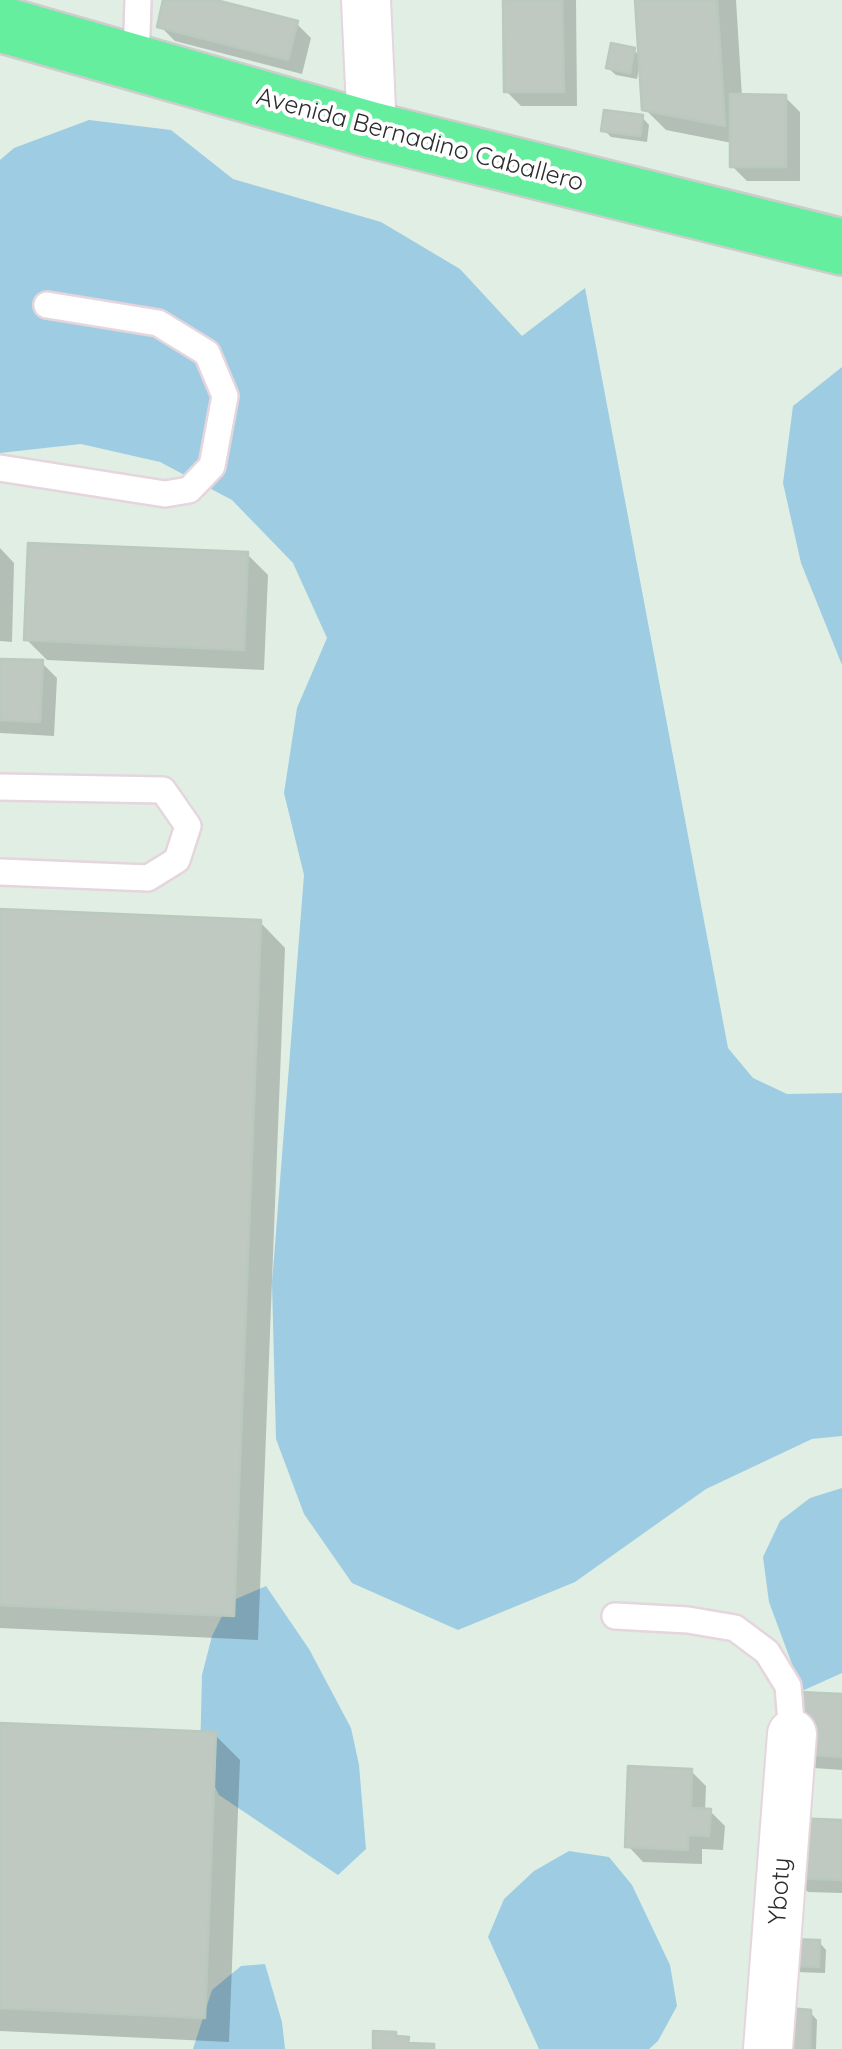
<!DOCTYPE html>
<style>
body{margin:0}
canvas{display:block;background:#e0eee3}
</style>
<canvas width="842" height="2049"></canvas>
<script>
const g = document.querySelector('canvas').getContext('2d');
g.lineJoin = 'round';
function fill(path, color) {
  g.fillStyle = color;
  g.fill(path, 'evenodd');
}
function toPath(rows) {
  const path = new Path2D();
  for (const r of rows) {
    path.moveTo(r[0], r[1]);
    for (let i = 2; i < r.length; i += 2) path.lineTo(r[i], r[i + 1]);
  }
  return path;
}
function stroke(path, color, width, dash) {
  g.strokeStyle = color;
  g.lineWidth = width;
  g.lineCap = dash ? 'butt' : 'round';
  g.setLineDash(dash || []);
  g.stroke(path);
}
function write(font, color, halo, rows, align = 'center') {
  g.font = font + ' Quicksand,sans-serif';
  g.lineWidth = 8;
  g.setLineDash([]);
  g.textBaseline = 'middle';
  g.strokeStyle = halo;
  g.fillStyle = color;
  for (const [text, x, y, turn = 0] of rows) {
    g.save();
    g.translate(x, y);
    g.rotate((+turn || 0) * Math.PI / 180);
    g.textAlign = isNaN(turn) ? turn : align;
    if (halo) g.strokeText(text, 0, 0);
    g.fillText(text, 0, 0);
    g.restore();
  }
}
const green = toPath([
 [89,120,171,130,233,179,381,222,460,269,522,336,585,288,728,1048,753,1078,787,1094,842,1093,842,1436,812,1439,706,1489,575,1582,458,1630,352,1583,304,1514,276,1439,272,1283,304,875,284,793,297,708,327,638,293,563,232,500,160,462,81,444,0,453,0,160,14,148],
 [842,367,842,665,801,563,783,483,793,406],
 [842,1488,842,1673,802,1691,769,1602,763,1557,780,1521,810,1498],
 [266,1586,309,1649,351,1728,359,1765,366,1849,338,1875,219,1795,200,1757,202,1675,212,1636,229,1602],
 [569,1851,609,1857,632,1885,670,1965,677,2006,658,2041,649,2049,539,2049,488,1937,504,1899,534,1871],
 [265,1964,282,2022,285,2049,193,2049,212,1990,241,1966]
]);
const shadow = toPath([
 [166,0,206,0,296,23,311,38,302,74,175,41,160,26],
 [505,0,576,0,577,106,521,106,506,91],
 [638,0,736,0,742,97,785,97,800,112,800,181,747,181,732,166,732,143,666,130,645,109,640,62,637,79,616,75,608,68,634,50,642,58],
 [642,117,649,125,647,142,611,137,604,130],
 [0,548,14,563,12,642,0,641],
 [247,554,268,575,264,670,47,660,26,639],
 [0,661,42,663,57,678,54,736,0,733],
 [0,911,260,922,285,948,258,1640,0,1628],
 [842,1696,842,1770,814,1768,799,1753],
 [0,1725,215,1735,240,1760,229,2042,0,2031],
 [691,1771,706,1786,705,1811,710,1811,725,1826,723,1850,702,1849,702,1864,643,1862,628,1846],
 [842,1822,842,1893,808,1892,793,1877],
 [788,1941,819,1942,826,1950,825,1973,795,1972],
 [810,2012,817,2020,816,2049,789,2049]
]);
const building = toPath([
 [163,0,216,0,298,21,288,60,157,27,163,0],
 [503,0,562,0,564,92,504,92,503,0],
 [635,0,717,0,725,126,642,110,635,0],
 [611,43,635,48,630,73,606,68,611,43],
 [730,94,786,95,786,167,730,167,730,94],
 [604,110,643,115,640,136,601,131,604,110],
 [28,543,248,552,244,650,24,640,28,543],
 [0,659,43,660,40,722,0,720,0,659],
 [0,909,261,920,234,1616,0,1605,0,909],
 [799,1692,842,1694,842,1757,797,1754,799,1692],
 [0,1723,216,1732,205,2018,0,2008,0,1723],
 [628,1766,692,1769,691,1808,711,1809,709,1836,688,1835,688,1850,625,1847,628,1766],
 [793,1818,842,1820,842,1880,791,1878,793,1818],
 [786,1939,820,1940,819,1967,785,1965,786,1939],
 [789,2008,811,2010,810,2049,787,2049,789,2008],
 [373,2031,396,2032,396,2036,409,2037,408,2043,434,2044,434,2049,373,2049,373,2031]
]);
const lane = toPath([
 [136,64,138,0],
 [0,468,165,494,189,490,212,466,225,396,207,353,158,323,47,305],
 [0,787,163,790,188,826,177,860,148,878,0,872],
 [615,1616,688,1620,735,1628,767,1652,788,1686,792,1734]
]);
const street = toPath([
 [366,0,372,130],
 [768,2049,792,1734]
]);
const primary = toPath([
 [0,24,372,130,842,247]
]);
const streetNames = [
 ["Avenida Bernadino Caballero",420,140,15],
 ["Yboty",780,1891,-86]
];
fill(green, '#9ecde3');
fill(shadow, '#0003');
fill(building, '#bfc9c1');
stroke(building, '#b9c9be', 2.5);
stroke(lane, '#e5d5dd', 30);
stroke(street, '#e5d5dd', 52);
stroke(primary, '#cdcdcd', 60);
stroke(lane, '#fff', 25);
stroke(street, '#fff', 48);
stroke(primary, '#64ee9e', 55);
write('25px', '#2d2d2d', '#fff', streetNames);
</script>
